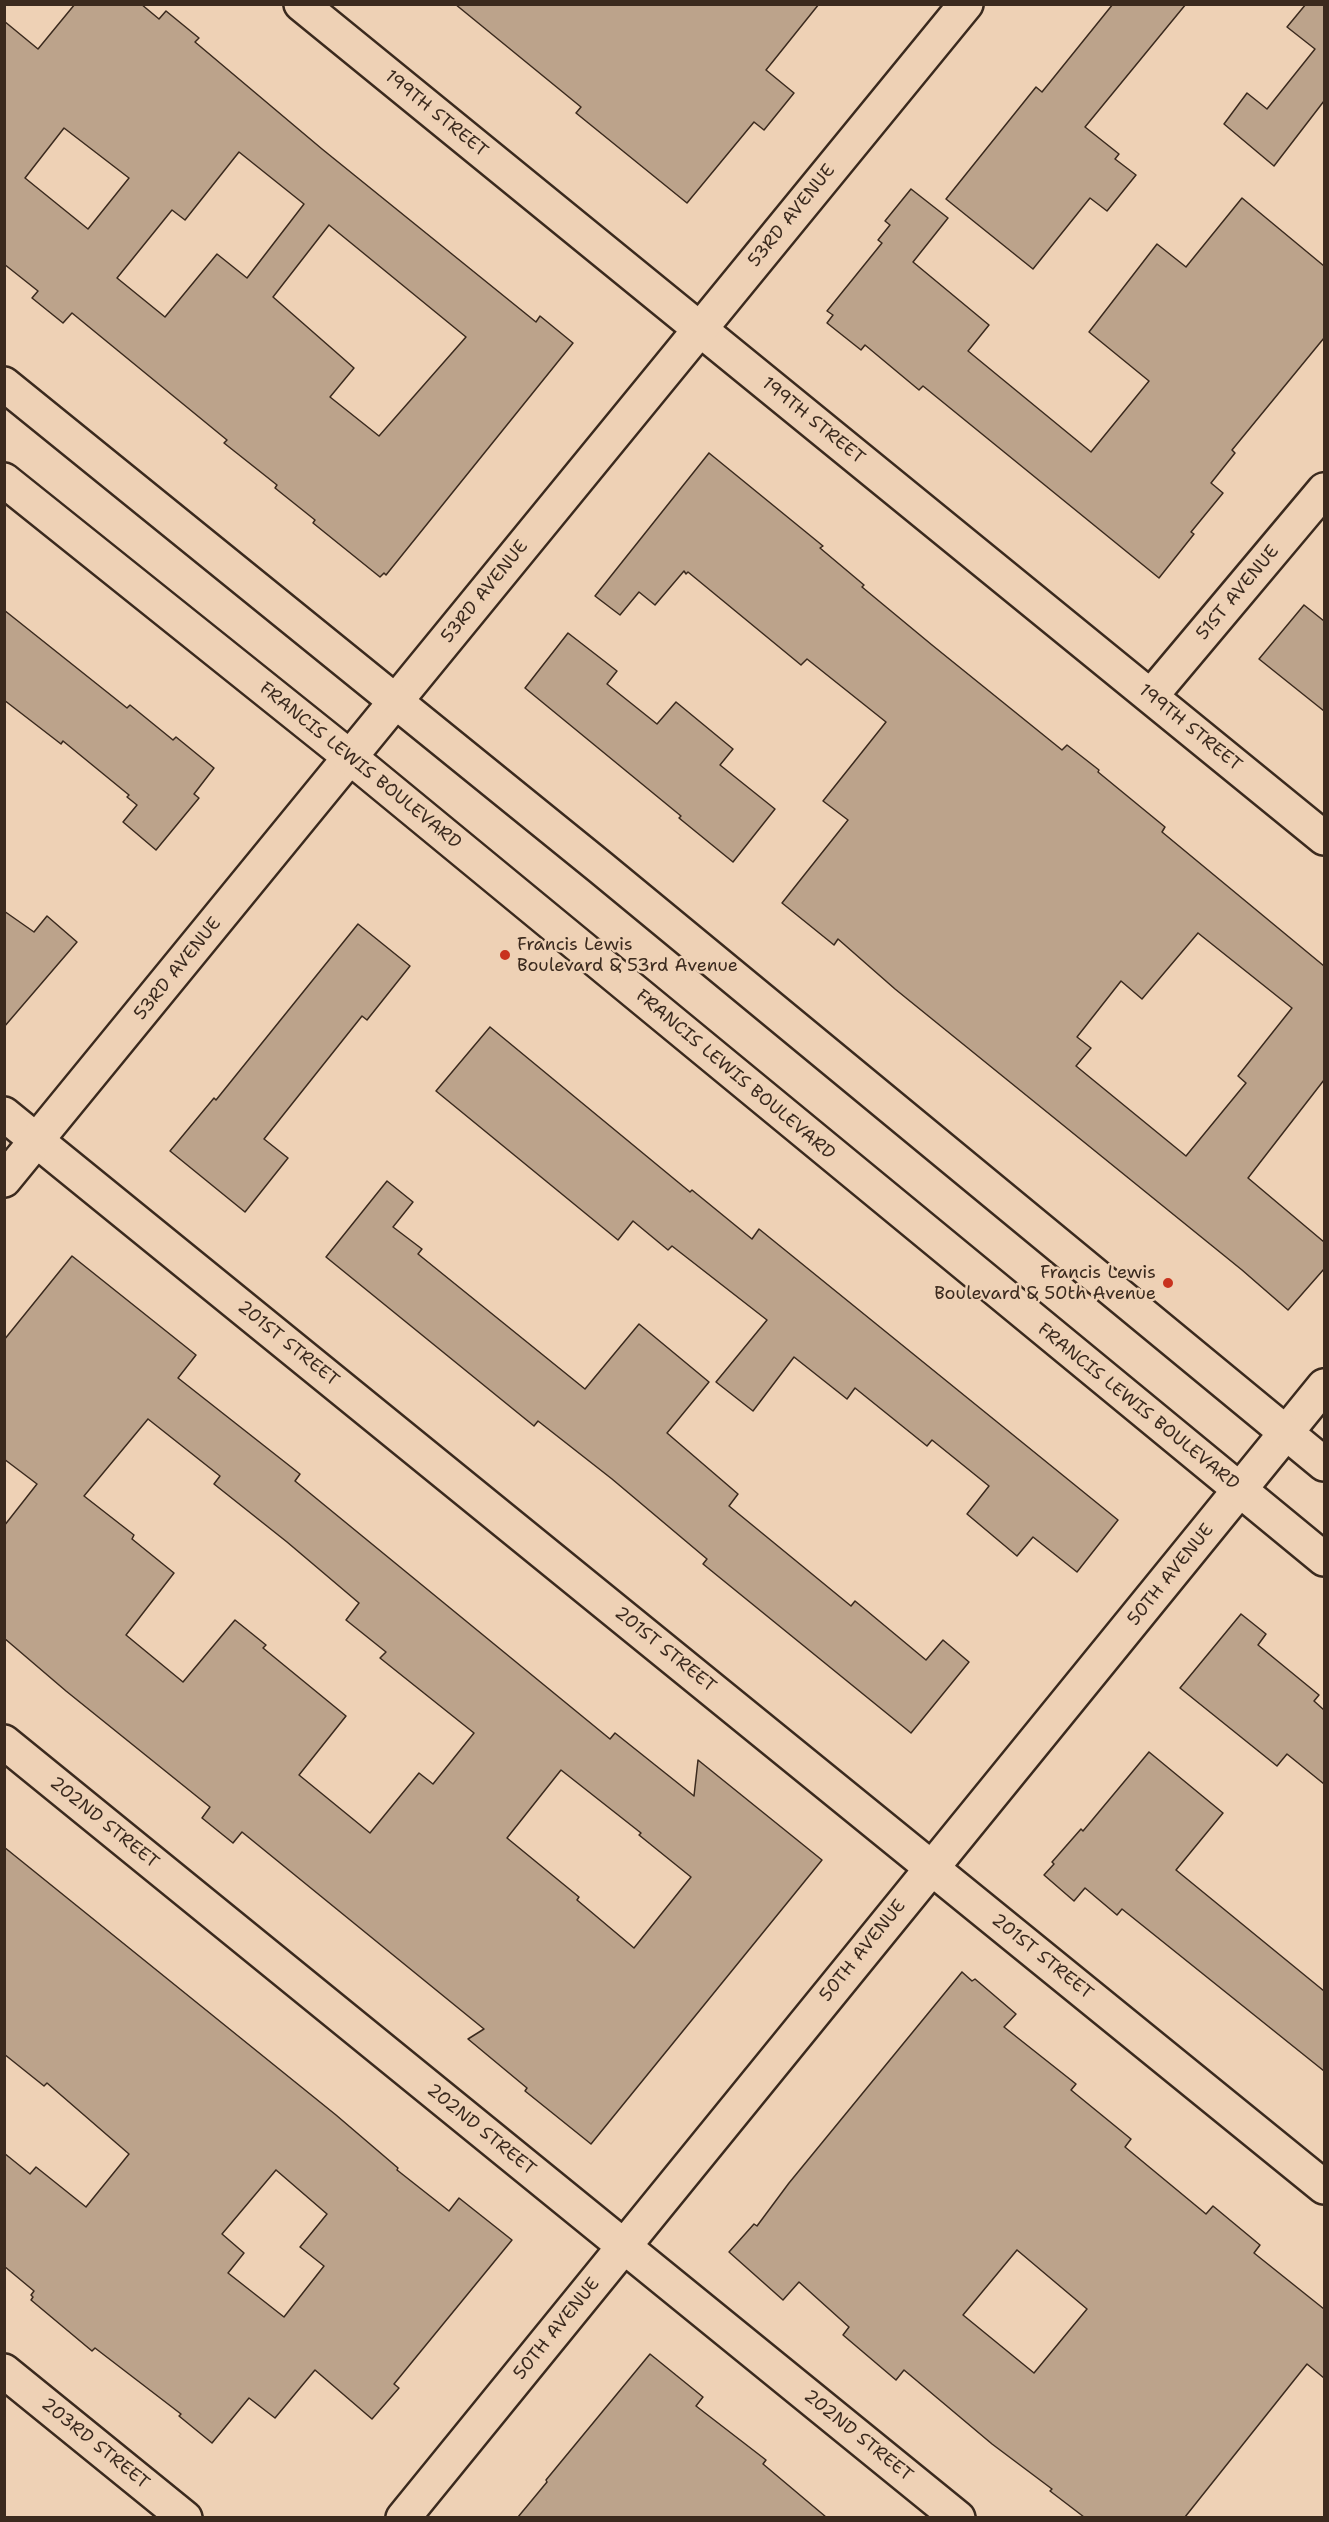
<!DOCTYPE html>
<style>
body{margin:0}
#map{position:relative;width:1329px;height:2522px;overflow:hidden;background:#eed1b5;font-family:"Shantell Sans",sans-serif}
canvas{display:block}
.frame{position:absolute;inset:0;border:6px solid #3b2a1e;pointer-events:none}
</style>
<div id="map">
<canvas width="1329" height="2522"></canvas>
<div class="frame"></div>
</div>
<script>
const g = document.querySelector('canvas').getContext('2d');
g.lineJoin = 'round';
function fill(path, color) {
  g.fillStyle = color;
  g.fill(path, 'evenodd');
}
function toPath(rows) {
  const path = new Path2D();
  for (const r of rows) {
    path.moveTo(r[0], r[1]);
    for (let i = 2; i < r.length; i += 2) path.lineTo(r[i], r[i + 1]);
  }
  return path;
}
function stroke(path, color, width, dash) {
  g.strokeStyle = color;
  g.lineWidth = width;
  g.lineCap = dash ? 'butt' : 'round';
  g.setLineDash(dash || []);
  g.stroke(path);
}
function write(font, color, halo, rows, align = 'center') {
  g.font = font + ' "Shantell Sans",sans-serif';
  g.lineWidth = 5;
  g.setLineDash([]);
  g.textBaseline = 'middle';
  g.strokeStyle = halo;
  g.fillStyle = color;
  for (const [text, x, y, turn = 0] of rows) {
    g.save();
    g.translate(x, y);
    g.rotate((+turn || 0) * Math.PI / 180);
    g.textAlign = isNaN(turn) ? turn : align;
    if (halo) g.strokeText(text, 0, 0);
    g.fillText(text, 0, 0);
    g.restore();
  }
}
const building = toPath([
 [75,4,141,4,159,19,166,11,199,38,195,42,322,149,536,322,540,316,573,343,386,575,384,573,380,577,313,523,315,520,275,488,277,485,224,443,227,440,72,313,63,323,32,298,38,291,4,264,4,21,38,49,75,4],
 [64,128,129,178,88,229,25,178,64,128],
 [239,152,304,204,247,278,217,254,165,317,117,278,172,210,185,220,239,152],
 [329,225,466,337,379,436,330,397,354,368,273,297,329,225],
 [455,4,819,4,766,70,794,93,764,130,754,122,687,203,576,113,581,107,455,4],
 [1113,4,1186,4,1085,127,1119,154,1115,159,1136,175,1107,211,1090,198,1033,269,946,199,1036,87,1042,92,1113,4],
 [1306,4,1324,4,1324,101,1274,166,1224,124,1247,93,1267,109,1315,49,1287,27,1306,4],
 [911,189,948,218,913,262,989,325,968,351,1091,452,1149,381,1089,332,1157,244,1186,267,1242,198,1324,266,1324,338,1232,450,1235,453,1211,483,1223,493,1191,532,1194,534,1159,578,923,386,919,390,865,345,861,350,827,323,833,315,827,311,882,243,878,240,890,225,885,221,911,189],
 [709,453,823,546,820,548,864,585,862,587,932,645,1062,750,1067,745,1099,770,1098,772,1165,827,1162,832,1324,966,1324,1080,1248,1178,1324,1242,1324,1269,1288,1310,1242,1270,895,989,838,939,834,945,782,903,848,820,823,801,886,722,807,659,801,665,688,572,686,574,684,571,655,605,639,592,620,615,595,596,709,453],
 [1198,933,1292,1008,1238,1076,1246,1083,1186,1156,1076,1066,1091,1048,1077,1037,1121,981,1142,999,1198,933],
 [1304,605,1324,621,1324,711,1259,659,1304,605],
 [4,610,127,708,130,705,173,740,176,737,214,768,194,794,199,798,156,850,123,822,137,805,127,797,129,795,63,741,61,744,4,700,4,610],
 [568,633,617,671,607,684,657,724,676,702,733,749,720,765,775,809,733,862,679,818,681,816,525,688,568,633],
 [4,911,34,932,47,916,77,942,4,1027,4,911],
 [358,924,410,966,367,1020,362,1016,264,1139,288,1158,245,1212,170,1151,214,1098,216,1100,358,924],
 [490,1027,690,1192,692,1190,752,1239,759,1229,1118,1520,1077,1572,1033,1537,1017,1556,967,1514,989,1486,932,1440,927,1446,855,1388,847,1399,794,1357,753,1411,716,1382,767,1320,672,1246,668,1250,633,1221,618,1240,436,1091,490,1027],
 [387,1181,413,1202,393,1227,422,1249,418,1254,585,1389,639,1324,709,1382,667,1433,738,1494,729,1506,851,1606,855,1601,926,1660,943,1640,969,1662,911,1733,703,1564,707,1559,612,1479,538,1421,534,1426,326,1257,387,1181],
 [72,1256,196,1355,178,1378,300,1474,295,1481,610,1739,615,1733,694,1796,698,1760,822,1860,591,2144,525,2091,527,2088,468,2039,484,2029,242,1832,233,1843,202,1818,210,1807,66,1691,4,1638,4,1526,37,1484,4,1459,4,1340,72,1256],
 [148,1419,220,1476,214,1484,287,1542,359,1603,346,1620,386,1652,380,1658,474,1733,433,1784,419,1773,370,1833,299,1775,346,1716,263,1648,266,1645,235,1620,183,1682,126,1635,174,1573,132,1539,134,1535,84,1496,148,1419],
 [561,1770,641,1833,639,1835,691,1877,634,1948,577,1900,579,1897,507,1838,561,1770],
 [1241,1614,1266,1634,1258,1645,1319,1695,1314,1701,1324,1710,1324,1784,1287,1754,1277,1766,1180,1688,1241,1614],
 [1149,1752,1223,1813,1176,1870,1324,1991,1324,2071,1122,1909,1117,1915,1085,1888,1074,1901,1044,1875,1054,1864,1052,1862,1081,1829,1083,1831,1149,1752],
 [4,1847,336,2115,398,2168,397,2170,449,2211,459,2198,512,2240,394,2384,399,2388,372,2419,315,2370,275,2418,249,2398,212,2443,179,2416,181,2414,95,2348,92,2351,31,2300,33,2297,31,2295,34,2291,4,2266,4,2153,30,2174,36,2167,86,2207,129,2154,47,2083,44,2086,4,2054,4,1847],
 [276,2170,327,2214,300,2247,324,2266,284,2317,228,2273,244,2253,222,2234,276,2170],
 [962,1972,972,1981,975,1979,1016,2014,1004,2027,1076,2084,1071,2090,1131,2139,1125,2147,1206,2214,1213,2206,1260,2245,1254,2253,1324,2309,1324,2378,1307,2364,1185,2517,1084,2517,1050,2491,1052,2489,992,2444,904,2370,896,2380,843,2335,849,2327,799,2282,783,2300,729,2252,754,2224,757,2226,789,2183,962,1972],
 [1017,2250,1087,2309,1034,2373,963,2315,1017,2250],
 [650,2354,703,2397,696,2406,766,2460,763,2464,826,2517,518,2517,547,2482,546,2480,650,2354]
]);
const street = toPath([
 [301,4,1324,838],
 [1151,696,1324,490],
 [4,1114,1324,2187],
 [4,1742,958,2518],
 [4,2371,185,2518],
 [403,2518,1324,1386]
]);
const secondary = toPath([
 [4,1180,966,4]
]);
const primary = toPath([
 [4,384,600,867,1324,1464],
 [4,480,351,758,1324,1559]
]);
const markers = [
 [505,955,6,"#c8321e"],
 [1168,1283,6,"#c8321e"]
];
const streetNames = [
 ["199TH STREET",436,114,39],
 ["53RD AVENUE",792,216,-51],
 ["199TH STREET",813,421,39],
 ["53RD AVENUE",485,592,-51],
 ["51ST AVENUE",1238,593,-50],
 ["199TH STREET",1190,728,39],
 ["FRANCIS LEWIS BOULEVARD",360,766,39],
 ["53RD AVENUE",178,969,-51],
 ["FRANCIS LEWIS BOULEVARD",735,1075,40],
 ["201ST STREET",288,1344,39],
 ["FRANCIS LEWIS BOULEVARD",1138,1407,39],
 ["50TH AVENUE",1171,1575,-51],
 ["201ST STREET",665,1650,39],
 ["202ND STREET",104,1823,39],
 ["50TH AVENUE",863,1951,-51],
 ["201ST STREET",1042,1957,39],
 ["202ND STREET",481,2130,39],
 ["50TH AVENUE",557,2329,-51],
 ["202ND STREET",858,2436,39],
 ["203RD STREET",95,2444,39]
];
const poiNames = [
 ["Francis Lewis",517,945],
 ["Boulevard & 53rd Avenue",517,966],
 ["Francis Lewis",1156,1273,"right"],
 ["Boulevard & 50th Avenue",1156,1294,"right"]
];
fill(building, '#bca38b');
stroke(building, '#3b2a1e', 1.5);
stroke(street, '#3b2a1e', 38);
stroke(secondary, '#3b2a1e', 38);
stroke(primary, '#3b2a1e', 38);
stroke(street, '#eed1b5', 33);
stroke(secondary, '#eed1b5', 33);
stroke(primary, '#eed1b5', 33);
for (const [x, y, r, color] of markers) {
  const dot = new Path2D();
  dot.arc(x, y, r, 0, 2 * Math.PI);
  g.fillStyle = color;
  g.fill(dot);
  stroke(dot, '#eed1b5', 2);
}
write('18px', '#3b2a1e', '#eed1b5', streetNames);
write('18px', '#3b2a1e', '#eed1b5', poiNames, 'left');
</script>
